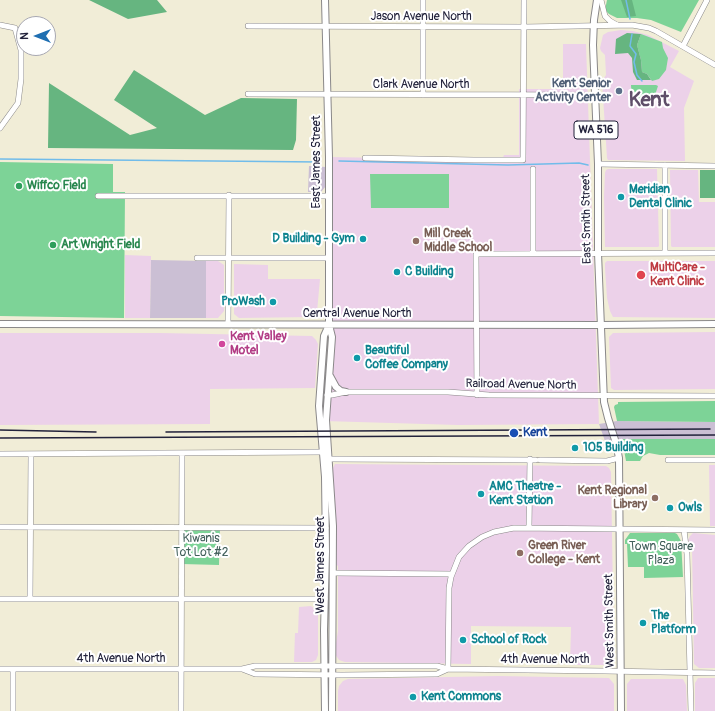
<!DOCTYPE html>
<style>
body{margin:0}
#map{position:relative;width:715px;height:711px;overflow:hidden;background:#f1edd7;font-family:Pangolin,sans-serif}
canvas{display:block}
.north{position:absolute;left:16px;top:16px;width:40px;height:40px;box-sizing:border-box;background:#fff;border:1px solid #a7a7b1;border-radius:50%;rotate:270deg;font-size:11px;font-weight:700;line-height:16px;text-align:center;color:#22223b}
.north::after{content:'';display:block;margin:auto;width:14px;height:18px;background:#1f6fb2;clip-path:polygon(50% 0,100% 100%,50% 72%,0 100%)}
</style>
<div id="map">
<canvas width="715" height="711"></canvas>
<div class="north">N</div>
</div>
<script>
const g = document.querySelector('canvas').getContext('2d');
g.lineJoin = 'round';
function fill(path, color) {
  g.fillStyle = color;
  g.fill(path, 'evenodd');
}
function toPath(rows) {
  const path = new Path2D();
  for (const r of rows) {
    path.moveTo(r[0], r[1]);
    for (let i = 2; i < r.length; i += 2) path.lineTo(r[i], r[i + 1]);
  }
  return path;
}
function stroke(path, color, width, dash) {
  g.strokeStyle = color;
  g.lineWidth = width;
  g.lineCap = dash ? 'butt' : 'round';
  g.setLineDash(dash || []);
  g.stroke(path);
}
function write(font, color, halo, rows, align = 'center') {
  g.font = font + ' Pangolin,sans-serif';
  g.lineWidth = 4;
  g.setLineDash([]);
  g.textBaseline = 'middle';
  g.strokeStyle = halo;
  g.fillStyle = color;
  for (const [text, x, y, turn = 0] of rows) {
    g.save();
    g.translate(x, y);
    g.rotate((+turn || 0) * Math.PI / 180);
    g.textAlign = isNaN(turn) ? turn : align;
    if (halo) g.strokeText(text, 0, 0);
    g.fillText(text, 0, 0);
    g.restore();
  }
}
const built = toPath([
 [621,30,633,31,648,35,679,51,670,67,694,81,684,108,685,161,608,160,607,158,602,81,606,75,605,55,601,51,600,48,603,35,608,32],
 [563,44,586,44,599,424,458,425,324,421,329,325,329,157,502,160,504,155,519,155,519,89,563,89],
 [608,169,657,169,659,246,658,247,605,247,604,197,605,173,606,170],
 [670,170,698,170,699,202,715,202,715,247,672,247,671,246],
 [125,255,151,256,150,318,125,318],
 [206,261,218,261,224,265,224,311,218,318,206,318],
 [607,261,715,261,715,318,613,317,610,311,607,298,605,268,605,263],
 [234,264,268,265,268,279,320,279,317,312,311,317,239,318,234,314],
 [715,332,715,389,614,390,611,388,609,337,613,333],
 [0,333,160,333,312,336,316,340,318,344,315,388,210,389,210,424,0,425],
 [335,464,606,466,609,468,611,472,614,658,613,662,609,665,570,665,571,627,471,626,471,664,345,662,339,660,335,654,335,649,338,631,338,566,335,564,336,533,332,470],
 [709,465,715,465,715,526,710,526],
 [693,533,715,535,715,668,699,668,694,664,692,547,688,540,690,536],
 [311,606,318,611,318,655,316,660,312,662,294,662,295,633,298,633,299,607],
 [498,676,609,678,614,684,614,711,338,711,338,691,339,686,343,681,348,679],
 [698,678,715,678,715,711,695,711,695,683],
 [631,679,683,679,686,685,687,711,627,711,627,684]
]);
const industrial = toPath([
 [309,166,326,167,326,186,321,192,308,192],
 [151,260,206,261,206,318,150,318],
 [617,421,715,422,715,440,605,441,599,424]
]);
const green = toPath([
 [607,0,699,0,681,32,651,20,637,18,617,18,609,14,605,10],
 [641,34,662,42,663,48,668,58,666,70,659,79,652,81,647,74,642,72,641,60,637,45],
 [631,85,656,85,658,86,653,101,652,102,639,103,639,101,632,103],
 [0,162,113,164,113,192,125,192,124,318,0,316],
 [370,174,449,174,449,208,371,208],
 [715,401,715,422,617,421,614,407,615,405,618,404,618,402],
 [622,439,715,439,715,455,660,455,649,453,643,456,640,461,626,461],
 [182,528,220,528,219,565,182,564],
 [630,533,675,533,677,534,681,541,683,577,644,578,644,567,628,567,627,544,625,544,625,540]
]);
const forest = toPath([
 [89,0,157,0,167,12,128,19],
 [621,0,632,0,636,16,627,17],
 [627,33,641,34,637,45,641,60,642,72,647,74,651,80,637,80,633,72,632,58,628,53,615,54,616,39],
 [134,70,205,115,241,98,297,99,296,140,293,150,48,148,49,83,130,135,157,128,114,100],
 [700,170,715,170,715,198,700,198]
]);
const stream = toPath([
 [626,0,630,19],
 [632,34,630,46,636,54,634,62,637,75,642,81],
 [0,159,320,162],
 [339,161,508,165,579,163,588,165]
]);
const minor = toPath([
 [423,0,423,95],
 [601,0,605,16,610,21,617,25],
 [0,25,15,28,21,50,21,79,18,103,0,128],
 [248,26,524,27,632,25,649,28,656,31,715,65],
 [683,46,707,0],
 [248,94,595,95],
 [365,158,474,160,523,160,524,0],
 [598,164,715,166],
 [665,165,665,253],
 [98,196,328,196],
 [533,253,533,169],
 [197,258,329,258],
 [228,324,229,195],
 [327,395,332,395,346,392,448,392,489,395,715,396],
 [477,395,476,254,715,253],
 [0,454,323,452],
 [329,459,536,460],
 [540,460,607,461,619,458],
 [668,460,715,460],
 [0,527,326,528],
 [529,527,530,459],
 [684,530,687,554,691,711],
 [333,573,451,574],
 [0,599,325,599],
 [30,599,31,454],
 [0,669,242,669,255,666,437,666,448,669,605,671,715,673],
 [242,669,255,674,342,675,437,674,448,669],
 [448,669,449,588,451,577,459,557,469,546,482,537,494,532,514,528,715,530],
 [13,711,13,669],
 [181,711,182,454]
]);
const major = toPath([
 [325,0,329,157,329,325,332,337,326,420,333,526,332,711],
 [597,0,594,20,593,45,598,164,598,253,604,402,608,418,616,443,619,458,621,711],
 [0,324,601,325,715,324],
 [330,376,336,387,341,391,346,392],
 [325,711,324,630,326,552,325,477,319,406,324,336,329,325]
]);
const rail = toPath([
 [0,430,96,432],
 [166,432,710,429],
 [0,438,715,435]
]);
const markers = [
 [619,91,4,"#5c6f8a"],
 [19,186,4,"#2e9e5b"],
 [621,197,4,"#0f9aa8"],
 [363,239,4,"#0f9aa8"],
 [416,241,4,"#8d6e63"],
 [53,245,4,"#2e9e5b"],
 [397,272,4,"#0f9aa8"],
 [641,275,5,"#e0444e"],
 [273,302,4,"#0f9aa8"],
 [222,344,4,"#d1479c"],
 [357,358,4,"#0f9aa8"],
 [514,433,5,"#1a4fb4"],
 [575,448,4,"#0f9aa8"],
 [481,494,4,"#0f9aa8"],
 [655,498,4,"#8d6e63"],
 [670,508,4,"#0f9aa8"],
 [520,553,4,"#8d6e63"],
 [643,623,4,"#0f9aa8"],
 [463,640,4,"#0f9aa8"],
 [413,697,4,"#0f9aa8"]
];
const shields = [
 [596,130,44]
];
const shieldNames = [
 ["WA 516",596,130]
];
const streetNames = [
 ["Jason Avenue North",421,17],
 ["Clark Avenue North",421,85],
 ["East James Street",317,162,-90],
 ["East Smith Street",587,219,-91],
 ["Central Avenue North",357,314],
 ["Railroad Avenue North",521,385,1],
 ["West James Street",321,565,-90],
 ["West Smith Street",610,621,-91],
 ["4th Avenue North",121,659],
 ["4th Avenue North",545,660]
];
const serviceNames = [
 ["Kent Senior",611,84],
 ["Activity Center",611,98]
];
const leisureNames = [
 ["Wiffco Field",27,186],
 ["Art Wright Field",61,245]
];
const cultureNames = [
 ["Meridian",629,190],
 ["Dental Clinic",629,204],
 ["D Building - Gym",355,239,"right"],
 ["C Building",405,272],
 ["ProWash",265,302,"right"],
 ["Beautiful",365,351],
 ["Coffee Company",365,365],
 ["105 Building",583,448],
 ["AMC Theatre -",489,487],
 ["Kent Station",489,501],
 ["Owls",678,508],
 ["The",651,616],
 ["Platform",651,630],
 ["School of Rock",471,640],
 ["Kent Commons",421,697]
];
const educationNames = [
 ["Mill Creek",424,234],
 ["Middle School",424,248],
 ["Kent Regional",647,491,"right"],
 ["Library",647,505,"right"],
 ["Green River",528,546],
 ["College - Kent",528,560]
];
const healthNames = [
 ["MultiCare -",650,268],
 ["Kent Clinic",650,282]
];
const hotelNames = [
 ["Kent Valley",230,337],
 ["Motel",230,351]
];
const transitNames = [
 ["Kent",523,433]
];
const parkNames = [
 ["Kiwanis",201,539],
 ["Tot Lot #2",201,553],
 ["Town Square",661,547],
 ["Plaza",661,561]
];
const townNames = [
 ["Kent",649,101]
];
fill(built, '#ecd1e9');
fill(industrial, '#cbbfd4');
fill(green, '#7dd397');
fill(forest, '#66b580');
stroke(stream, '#71bcea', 1.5);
stroke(minor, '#8a8889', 6);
stroke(major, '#8a8889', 8);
stroke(minor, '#fff', 5);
stroke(major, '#fff', 6);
stroke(rail, '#22223b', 1.5);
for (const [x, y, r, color] of markers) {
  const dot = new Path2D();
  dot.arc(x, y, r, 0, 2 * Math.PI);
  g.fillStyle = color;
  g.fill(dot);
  stroke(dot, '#fff', 1.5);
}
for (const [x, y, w] of shields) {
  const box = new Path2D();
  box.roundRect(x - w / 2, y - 9, w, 18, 3);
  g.fillStyle = '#fff';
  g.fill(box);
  stroke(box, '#22223b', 1);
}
write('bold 11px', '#22223b', null, shieldNames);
write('12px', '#22223b', '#fff', streetNames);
write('bold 12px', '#4e5e75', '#fff', serviceNames, 'right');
write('bold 12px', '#27864d', '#fff', leisureNames, 'left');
write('bold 12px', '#0d838f', '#fff', cultureNames, 'left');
write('bold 12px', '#785e54', '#fff', educationNames, 'left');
write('bold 12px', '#be3a42', '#fff', healthNames, 'left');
write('bold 12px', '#b23c85', '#fff', hotelNames, 'left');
write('bold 12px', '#164399', '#fff', transitNames, 'left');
write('12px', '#42605b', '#fff', parkNames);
write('bold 20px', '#5f4e69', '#fff', townNames);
</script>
